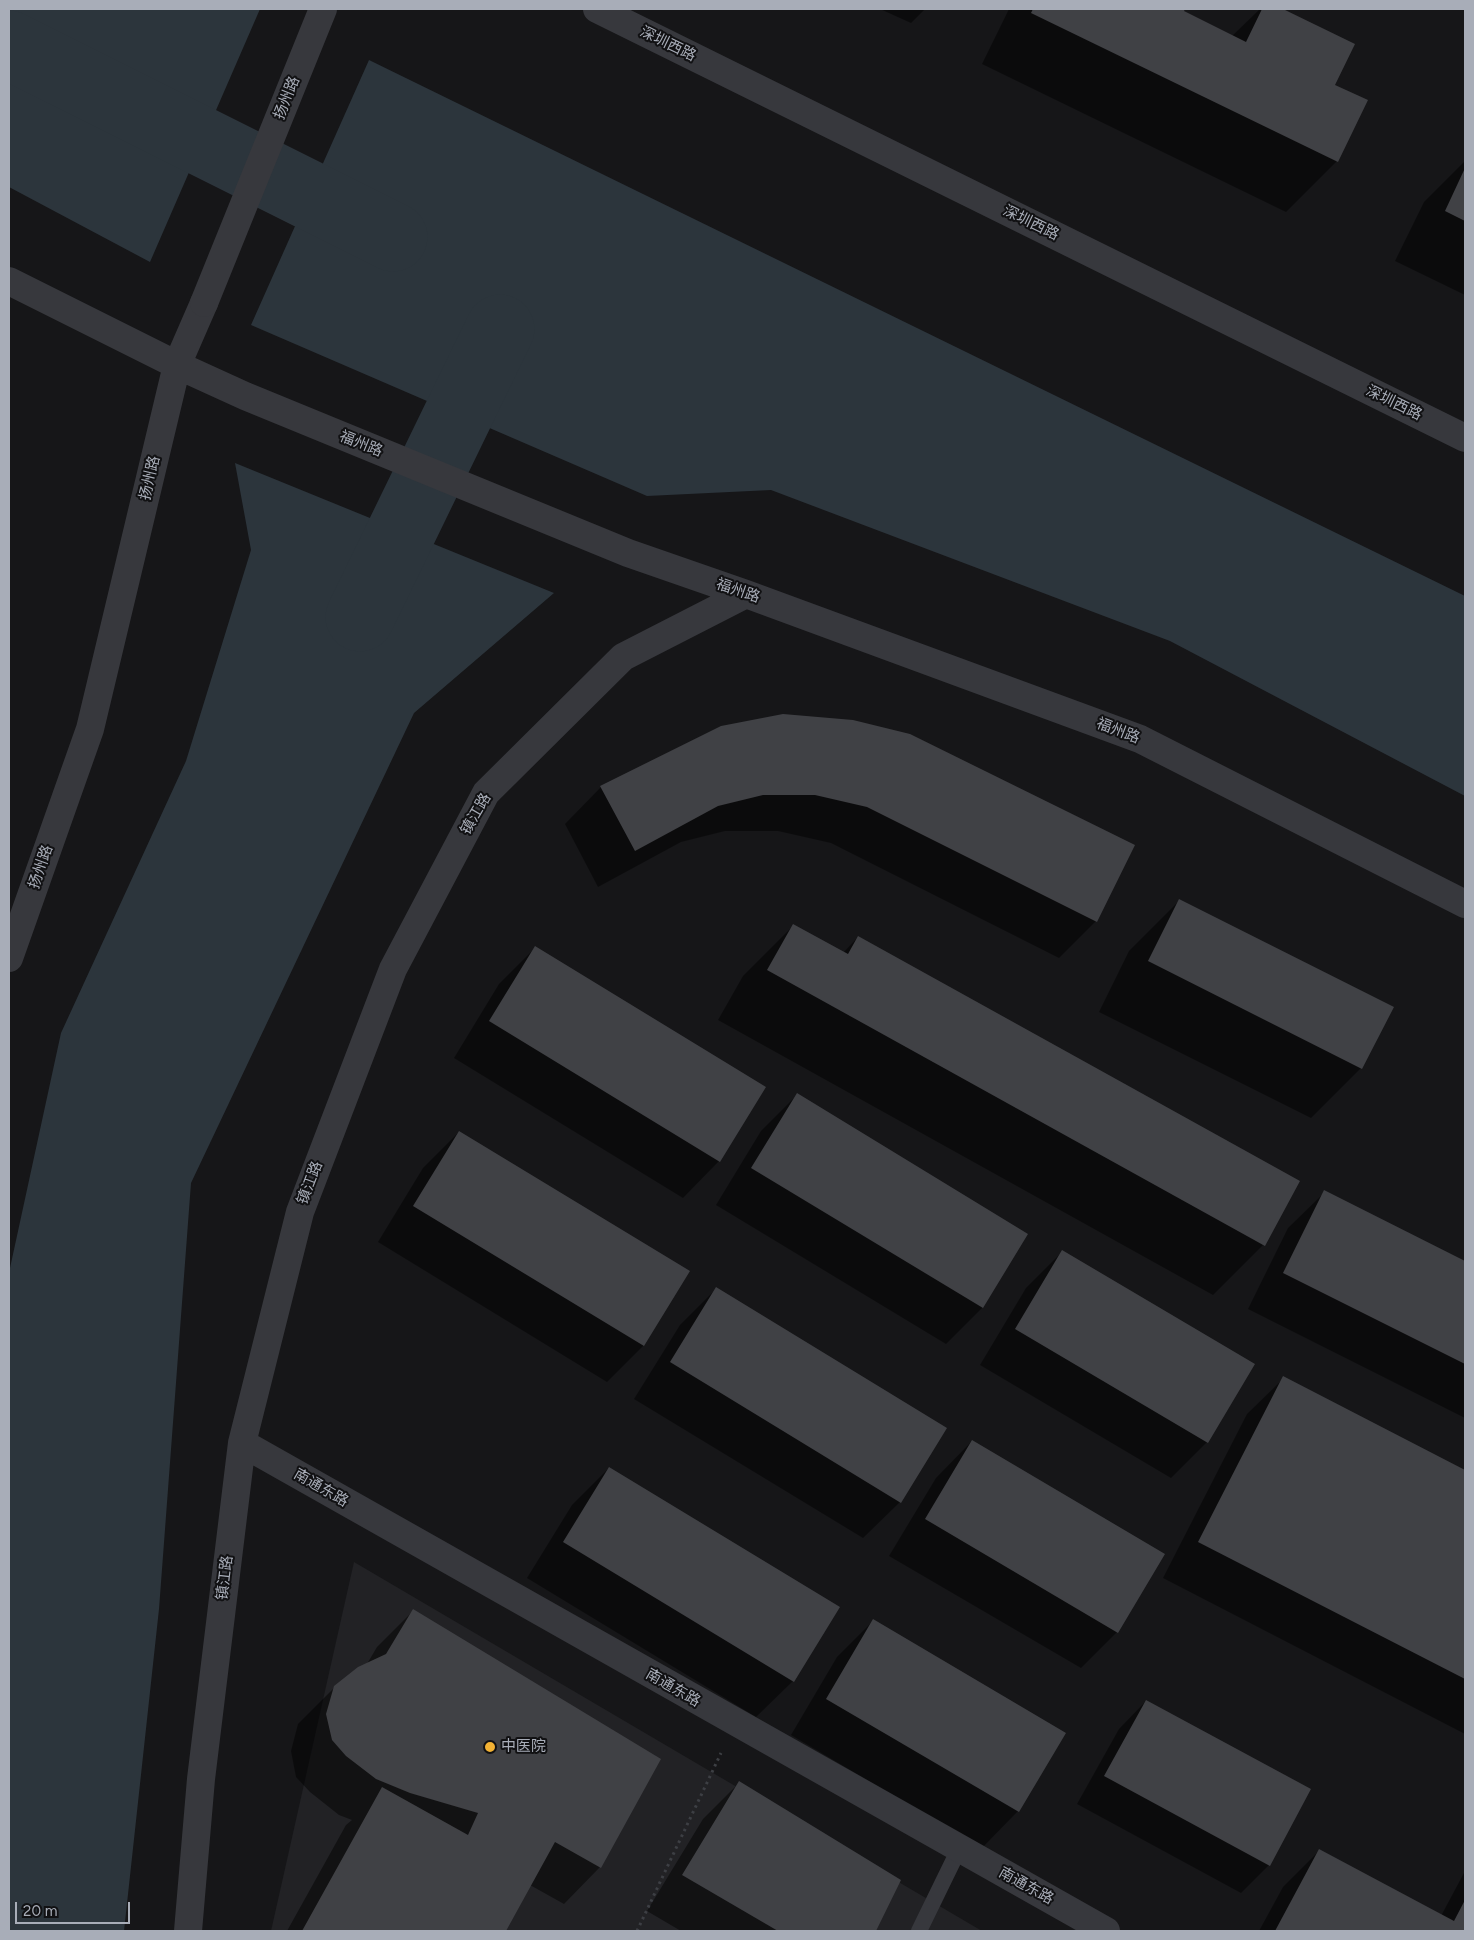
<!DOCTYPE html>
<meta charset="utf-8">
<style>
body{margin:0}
#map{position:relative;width:1474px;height:1940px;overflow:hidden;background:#161618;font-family:Figtree,sans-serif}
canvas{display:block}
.frame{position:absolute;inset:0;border:10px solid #a8adb8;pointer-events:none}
.scale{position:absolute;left:15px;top:1902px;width:115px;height:22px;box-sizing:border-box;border:2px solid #a8adb8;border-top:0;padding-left:6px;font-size:15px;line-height:18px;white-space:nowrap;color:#a8adb8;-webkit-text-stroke:4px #111113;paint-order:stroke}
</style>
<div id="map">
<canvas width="1474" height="1940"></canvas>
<div class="frame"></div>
<div class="scale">20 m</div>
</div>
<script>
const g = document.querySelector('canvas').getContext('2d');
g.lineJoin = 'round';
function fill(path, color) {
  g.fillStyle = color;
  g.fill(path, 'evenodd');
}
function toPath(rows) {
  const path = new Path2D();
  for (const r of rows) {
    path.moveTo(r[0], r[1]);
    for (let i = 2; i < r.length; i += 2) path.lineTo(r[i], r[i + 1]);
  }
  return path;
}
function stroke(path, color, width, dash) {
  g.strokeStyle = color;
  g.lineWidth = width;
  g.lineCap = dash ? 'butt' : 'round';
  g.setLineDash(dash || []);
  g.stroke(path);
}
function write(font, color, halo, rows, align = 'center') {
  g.font = font + ' Figtree,"Noto Sans SC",sans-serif';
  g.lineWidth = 4;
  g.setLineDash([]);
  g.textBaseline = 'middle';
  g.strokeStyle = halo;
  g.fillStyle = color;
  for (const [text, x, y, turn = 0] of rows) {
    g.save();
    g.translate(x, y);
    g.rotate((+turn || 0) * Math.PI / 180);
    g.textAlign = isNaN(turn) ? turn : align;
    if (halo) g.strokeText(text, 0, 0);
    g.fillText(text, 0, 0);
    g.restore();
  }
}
const built = toPath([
 [354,1562,982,1931,271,1931]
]);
const water = toPath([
 [9,9,260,9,150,262,9,187],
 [369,60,1465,596,1465,796,1170,641,771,490,647,496,251,325],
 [235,463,554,593,414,713,191,1183,159,1609,124,1931,9,1931,10,1268,61,1033,186,761,251,550]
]);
const shadow = toPath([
 [880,9,925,9,911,23],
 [1009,9,1184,9,1182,12,1232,36,1260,9,1280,9,1354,45,1333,86,1366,101,1336,162,1286,212,982,64],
 [1465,161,1465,295,1395,261,1424,202],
 [721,727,1133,845,1096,921,1059,958,831,843,778,831,725,831,681,842,598,887,565,824,601,787],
 [1179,901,1361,1068,1311,1118,1099,1012,1129,951],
 [793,926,843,953,858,937,1263,1245,1213,1295,718,1020,743,976],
 [535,948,719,1161,683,1198,454,1058,499,984],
 [797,1095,1026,1234,982,1308,946,1344,716,1205,761,1131],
 [459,1132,688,1272,643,1346,607,1382,378,1242,423,1168],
 [1325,1192,1465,1262,1465,1418,1248,1309,1288,1228],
 [1062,1252,1207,1442,1171,1478,980,1365,1026,1288],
 [716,1289,900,1502,863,1538,634,1399,680,1325],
 [1284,1378,1465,1471,1465,1734,1163,1578,1247,1414],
 [972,1441,1117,1632,1081,1668,889,1556,936,1478],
 [609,1468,838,1607,793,1681,756,1717,527,1578,572,1505],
 [413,1611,600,1867,564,1904,530,1885,504,1931,287,1931,346,1825,352,1820,339,1815,310,1792,296,1777,291,1751,298,1724,335,1687,367,1664,377,1647],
 [873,1621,1018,1811,982,1848,791,1735,837,1657],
 [1146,1701,1310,1790,1269,1865,1241,1893,1077,1804,1119,1729],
 [739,1783,900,1880,875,1931,681,1931,647,1911,703,1819],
 [1319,1851,1441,1916,1465,1871,1465,1931,1259,1931,1283,1887]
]);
const river = toPath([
 [9,45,393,237],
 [360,617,500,329]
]);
const building = toPath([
 [1033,9,1185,9,1184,11,1246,42,1262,9,1283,9,1355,44,1335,85,1368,100,1338,162,1031,13],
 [1465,168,1465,221,1445,211],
 [783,714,853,720,910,734,1135,845,1097,922,867,807,815,795,763,795,718,806,635,851,600,786,721,726],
 [1179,899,1394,1007,1362,1069,1148,961],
 [793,924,848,954,858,936,1300,1181,1265,1246,767,970],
 [535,946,766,1087,720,1162,489,1021],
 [797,1093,1028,1234,983,1308,751,1168],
 [459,1131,690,1271,644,1346,413,1206],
 [1324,1190,1465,1261,1465,1364,1283,1273],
 [1062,1250,1255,1364,1208,1443,1015,1329],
 [716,1287,947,1428,901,1503,670,1362],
 [1283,1376,1465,1470,1465,1679,1198,1542],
 [972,1440,1165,1554,1118,1633,925,1519],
 [609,1467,840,1607,794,1682,563,1542],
 [413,1609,661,1759,601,1868,555,1842,506,1931,302,1931,382,1787,468,1835,478,1813,410,1793,376,1779,346,1756,332,1740,326,1714,334,1686,358,1667,386,1654],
 [873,1619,1066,1733,1019,1812,826,1699],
 [1146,1700,1311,1789,1270,1866,1104,1776],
 [739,1781,901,1880,876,1931,778,1931,682,1875],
 [1319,1849,1454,1921,1465,1900,1465,1931,1275,1931]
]);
const path = toPath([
 [637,1931,721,1753]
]);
const service = toPath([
 [919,1931,959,1849]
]);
const minor = toPath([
 [9,281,177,365,245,396,628,553,746,594,1140,739,1465,904],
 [9,958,90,729,177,365,204,303],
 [242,1443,1106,1931],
 [188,1931,201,1779,242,1443,300,1212,393,969,486,793,623,657,746,594]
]);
const tertiary = toPath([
 [597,9,1465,438],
 [204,303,323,9]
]);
const markers = [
 [490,1747,6,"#f2b134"]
];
const streetNames = [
 ["深圳西路",668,44,26],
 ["扬州路",287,98,-68],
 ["深圳西路",1031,223,26],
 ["深圳西路",1394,403,26],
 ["福州路",361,444,22],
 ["扬州路",150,478,-77],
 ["福州路",738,591,19],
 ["福州路",1118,731,21],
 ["镇江路",476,814,-60],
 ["扬州路",41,867,-71],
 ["镇江路",310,1183,-69],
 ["南通东路",321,1488,30],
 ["镇江路",225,1578,-83],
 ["南通东路",673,1688,30],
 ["南通东路",1026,1886,29]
];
const poiNames = [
 ["中医院",501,1747]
];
fill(built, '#222225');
fill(water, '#2c353c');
fill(shadow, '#0007');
stroke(river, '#2c353c', 69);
fill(building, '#404145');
stroke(path, '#3d3f44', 3, [2.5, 4]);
stroke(service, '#37383d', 16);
stroke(minor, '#37383d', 28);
stroke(tertiary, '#37383d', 28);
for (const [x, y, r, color] of markers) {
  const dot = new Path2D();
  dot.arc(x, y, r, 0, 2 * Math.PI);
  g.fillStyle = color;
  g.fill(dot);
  stroke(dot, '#111113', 2);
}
write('15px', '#a8adb8', '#111113', streetNames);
write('15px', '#a8adb8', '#111113', poiNames, 'left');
</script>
